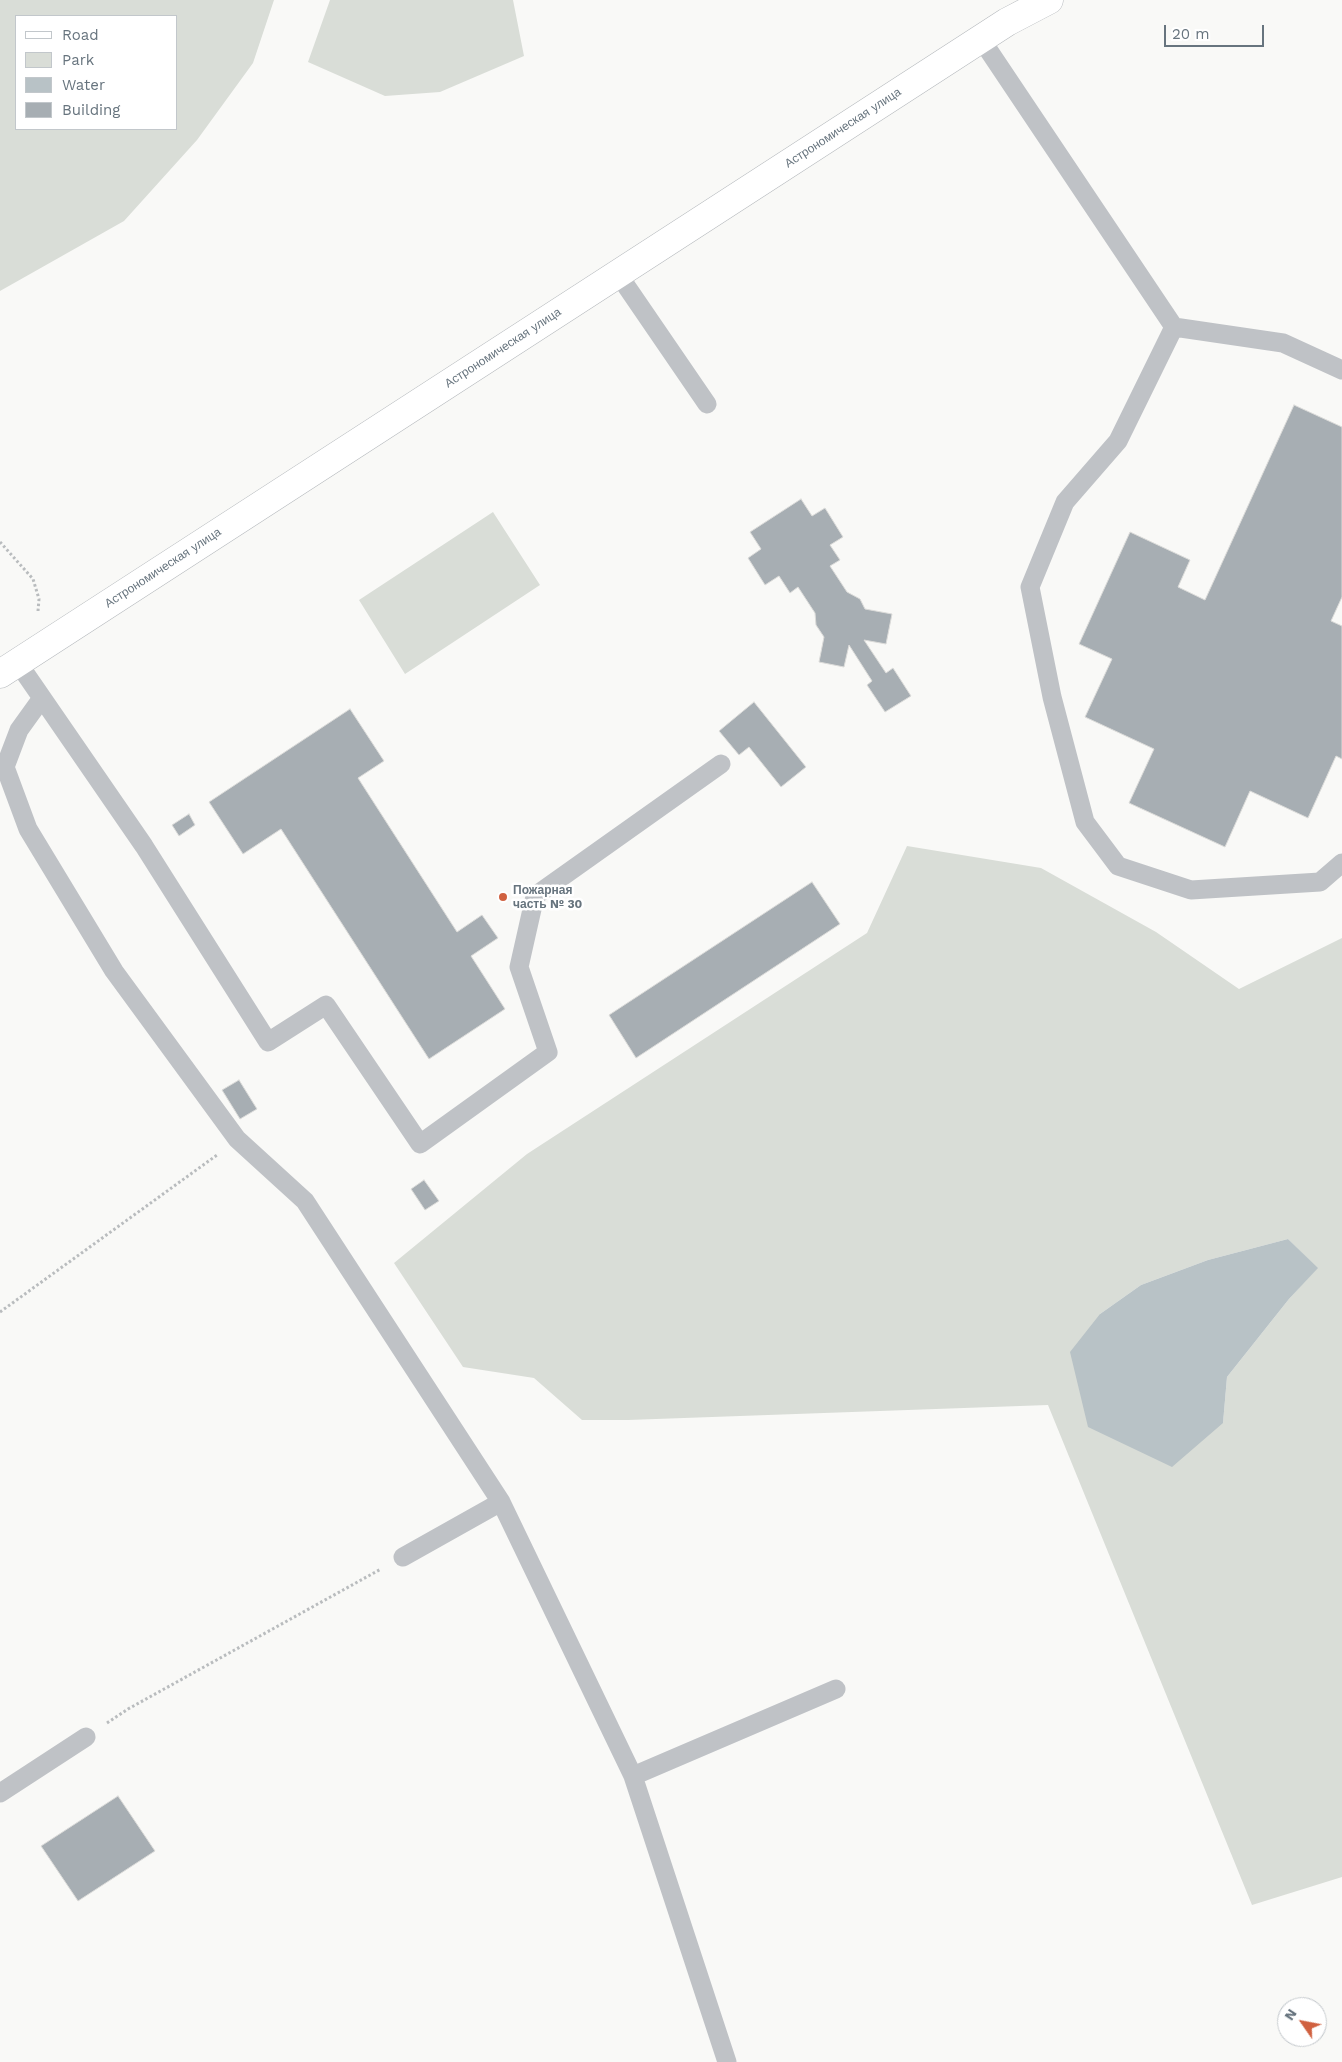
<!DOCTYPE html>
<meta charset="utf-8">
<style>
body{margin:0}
#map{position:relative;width:1342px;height:2062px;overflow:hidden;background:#f9f9f7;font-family:"Work Sans",sans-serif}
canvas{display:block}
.legend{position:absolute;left:15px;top:15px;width:162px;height:115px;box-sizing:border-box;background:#fff;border:1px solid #c2c7cb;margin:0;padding:6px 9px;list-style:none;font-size:15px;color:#67747e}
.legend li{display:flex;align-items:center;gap:10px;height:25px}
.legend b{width:25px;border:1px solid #c2c7cb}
.north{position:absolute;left:1277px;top:1997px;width:50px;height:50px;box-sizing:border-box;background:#fff;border:1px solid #c2c7cb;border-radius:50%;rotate:303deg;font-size:14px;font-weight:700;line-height:20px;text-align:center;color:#67747e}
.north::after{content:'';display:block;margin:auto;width:18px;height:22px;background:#d06140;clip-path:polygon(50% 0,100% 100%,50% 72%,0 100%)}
.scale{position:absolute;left:1164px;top:25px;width:100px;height:22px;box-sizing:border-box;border:2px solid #67747e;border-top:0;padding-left:6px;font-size:15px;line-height:18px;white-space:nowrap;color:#67747e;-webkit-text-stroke:4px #fff;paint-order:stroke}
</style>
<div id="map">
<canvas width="1342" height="2062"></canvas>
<ul class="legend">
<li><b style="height:6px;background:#fff"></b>Road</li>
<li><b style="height:14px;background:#d9ddd7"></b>Park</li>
<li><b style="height:14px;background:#b8c2c6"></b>Water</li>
<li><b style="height:14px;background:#a7aeb3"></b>Building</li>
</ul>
<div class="north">N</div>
<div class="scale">20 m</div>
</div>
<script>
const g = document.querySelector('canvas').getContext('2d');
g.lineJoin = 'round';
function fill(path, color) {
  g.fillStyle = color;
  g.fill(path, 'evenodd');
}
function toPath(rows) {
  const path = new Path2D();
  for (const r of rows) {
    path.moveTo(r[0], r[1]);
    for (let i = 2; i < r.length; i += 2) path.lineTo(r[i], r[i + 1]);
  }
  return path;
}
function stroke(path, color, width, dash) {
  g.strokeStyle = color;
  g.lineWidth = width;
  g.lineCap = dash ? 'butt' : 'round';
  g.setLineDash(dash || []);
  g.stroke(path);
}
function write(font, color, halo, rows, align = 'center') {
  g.font = font + ' "Work Sans",sans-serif';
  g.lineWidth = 5;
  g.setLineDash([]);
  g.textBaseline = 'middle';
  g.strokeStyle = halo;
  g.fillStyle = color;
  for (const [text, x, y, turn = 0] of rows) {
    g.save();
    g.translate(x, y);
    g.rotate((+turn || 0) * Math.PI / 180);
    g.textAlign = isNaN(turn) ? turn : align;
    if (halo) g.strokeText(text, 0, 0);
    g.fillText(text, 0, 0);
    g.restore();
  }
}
const green = toPath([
 [0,0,274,0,253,63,197,140,124,221,0,291],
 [176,16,176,129,16,129,16,16],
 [330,0,513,0,524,56,440,92,385,96,308,62],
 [493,512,540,585,405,674,359,600],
 [907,846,1041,868,1156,932,1239,989,1342,938,1342,1877,1252,1905,1048,1405,628,1420,582,1420,534,1378,463,1367,394,1263,527,1154,867,933],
 [1288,1239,1317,1268,1289,1299,1227,1377,1223,1423,1100,1314,1141,1285,1208,1260]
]);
const water = toPath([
 [1288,1239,1318,1268,1289,1299,1227,1377,1223,1423,1172,1467,1088,1427,1070,1352,1100,1314,1141,1285,1208,1260]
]);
const building = toPath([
 [1294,405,1342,427,1342,597,1331,621,1342,626,1342,759,1336,756,1308,818,1250,791,1225,847,1129,803,1154,749,1085,717,1112,659,1079,644,1130,532,1190,560,1178,587,1205,600,1294,405],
 [801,499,812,516,825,508,843,537,830,545,840,560,830,566,847,592,860,599,865,609,892,614,886,644,864,640,886,673,893,668,911,696,885,712,867,685,872,681,849,645,844,667,819,662,824,637,816,625,815,613,798,587,790,593,779,576,765,585,748,558,761,549,750,532,801,499],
 [754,702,806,767,781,787,749,747,739,755,719,731,754,702],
 [350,709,384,761,358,778,457,932,482,915,498,938,471,956,505,1009,429,1059,281,829,243,854,209,802,350,709],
 [189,814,195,825,179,836,172,825,189,814],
 [812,882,840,924,636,1058,609,1015,812,882],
 [239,1080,257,1109,240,1119,222,1090,239,1080],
 [424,1180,439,1201,425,1210,411,1189,424,1180],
 [118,1796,155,1851,78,1901,41,1846,118,1796]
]);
const path = toPath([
 [0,542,33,579,39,599,38,611],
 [0,1312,217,1155],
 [107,1723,128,1709,381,1569]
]);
const service = toPath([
 [981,39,1174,327,1283,343,1342,370],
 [618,274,707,404],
 [1174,327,1118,441,1065,502,1030,587,1052,697,1085,822,1118,866,1191,890,1320,882,1342,863],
 [18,663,144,846,268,1042,326,1005,420,1144,548,1052,519,967,535,896,721,764],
 [42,698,19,730,5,767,28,829,114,971,237,1139,305,1201,501,1502,633,1776,727,2062],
 [403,1557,501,1502],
 [633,1776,836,1689],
 [0,1793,86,1737]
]);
const secondary = toPath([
 [0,674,1007,22,1049,0]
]);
const markers = [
 [503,897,5,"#d06140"]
];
const streetNames = [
 ["Астрономическая улица",843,128,-33],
 ["Астрономическая улица",503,348,-33],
 ["Астрономическая улица",163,568,-33]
];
const poiNames = [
 ["Пожарная",513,890],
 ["часть № 30",513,904]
];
fill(green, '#d9ddd7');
fill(water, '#b8c2c6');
fill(building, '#a7aeb3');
stroke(building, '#dbdbd9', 1);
stroke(secondary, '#b4b8bc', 29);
stroke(path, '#b9bcbe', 3, [2.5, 2.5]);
stroke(service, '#bfc2c6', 19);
stroke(secondary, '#fff', 28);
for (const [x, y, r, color] of markers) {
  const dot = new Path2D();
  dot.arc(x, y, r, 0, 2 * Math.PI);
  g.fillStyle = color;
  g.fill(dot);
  stroke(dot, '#fff', 2);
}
write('12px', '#67747e', '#fff', streetNames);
write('bold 12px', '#67747e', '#fff', poiNames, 'left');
</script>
